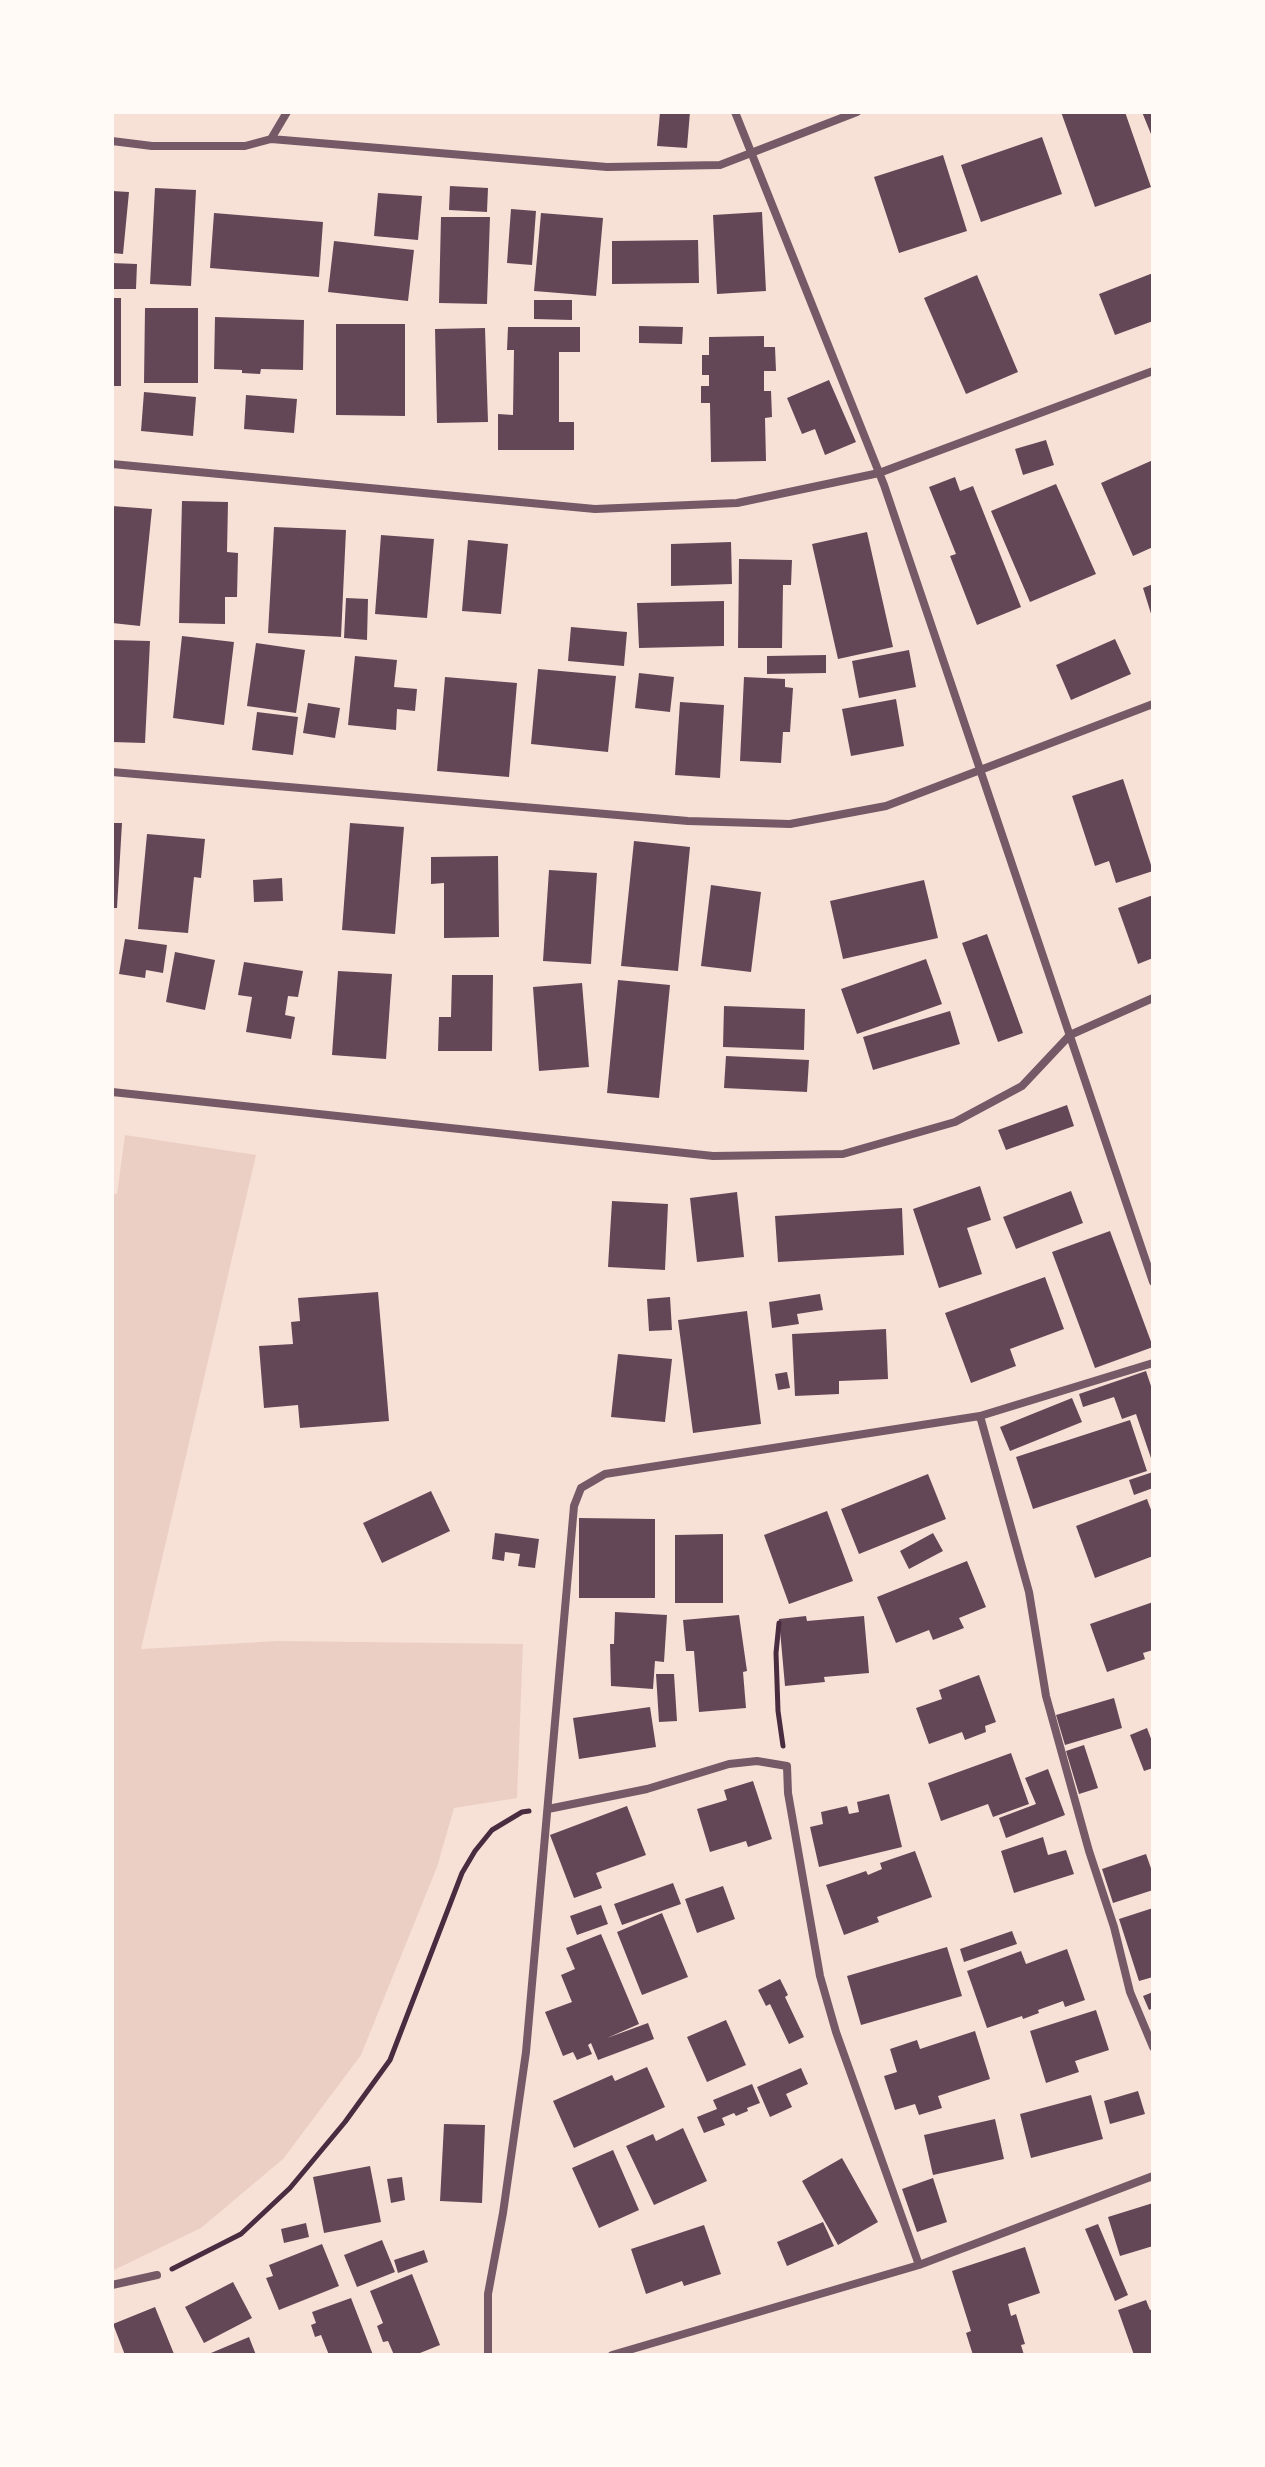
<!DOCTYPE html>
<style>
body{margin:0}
#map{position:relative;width:1265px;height:2467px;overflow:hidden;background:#f7e1d7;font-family:"Public Sans",sans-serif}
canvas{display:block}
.frame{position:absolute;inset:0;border:114px solid #fffaf5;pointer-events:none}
</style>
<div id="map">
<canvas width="1265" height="2467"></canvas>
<div class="frame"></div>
</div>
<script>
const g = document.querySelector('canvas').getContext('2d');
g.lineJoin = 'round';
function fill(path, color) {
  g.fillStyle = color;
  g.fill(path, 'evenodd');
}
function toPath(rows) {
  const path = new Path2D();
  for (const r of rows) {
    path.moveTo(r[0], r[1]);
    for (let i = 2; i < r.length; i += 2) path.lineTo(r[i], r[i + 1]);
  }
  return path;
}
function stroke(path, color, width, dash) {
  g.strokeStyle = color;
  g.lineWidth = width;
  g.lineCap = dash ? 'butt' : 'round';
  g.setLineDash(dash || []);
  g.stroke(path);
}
const green = toPath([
 [125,1135,256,1155,141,1649,278,1641,523,1644,517,1798,454,1808,437,1867,361,2055,283,2159,201,2228,112,2271,112,1194,117,1194]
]);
const building = toPath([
 [660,112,690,112,687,148,657,146],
 [1061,112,1125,112,1151,187,1095,207],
 [1142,112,1153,112,1153,139],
 [1042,137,1062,194,981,222,961,165],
 [943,155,967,231,899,253,874,177],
 [450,186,488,188,487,212,449,210],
 [155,188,196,190,191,286,150,284],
 [112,191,129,192,123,254,112,253],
 [378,193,422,196,418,240,374,236],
 [511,209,536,211,532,265,507,263],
 [762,212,766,291,717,294,713,215],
 [214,213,323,222,319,277,210,268],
 [541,213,603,218,596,296,534,291],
 [441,217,490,217,487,304,439,303],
 [698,240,699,283,612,284,612,241],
 [334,241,414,250,408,301,328,292],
 [112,263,137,264,136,289,112,289],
 [1153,273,1153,321,1115,335,1099,294],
 [977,275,1018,372,966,394,924,298],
 [112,298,121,298,121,386,112,386],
 [534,300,572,300,572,320,534,319],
 [145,308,198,308,198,383,144,383],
 [215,317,304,320,303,370,261,369,260,374,242,373,242,370,214,369],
 [336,324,405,324,405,416,336,415],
 [639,326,683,327,682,344,639,343],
 [508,327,580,327,580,352,559,352,559,422,574,422,574,450,498,450,498,414,513,415,514,350,507,350],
 [485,328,488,422,437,423,435,329],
 [764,336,764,347,775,347,776,371,764,371,764,391,771,391,772,417,765,418,766,461,711,462,710,403,701,403,701,386,709,386,709,375,702,375,702,355,709,355,709,337],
 [829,380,856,442,825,455,815,429,802,434,787,398],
 [144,392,196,397,193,436,141,431],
 [246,395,297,399,294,433,244,429],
 [1046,440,1054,465,1023,475,1015,449],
 [1153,460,1153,547,1133,556,1101,483],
 [955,477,960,491,973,486,1021,607,977,625,950,556,956,554,929,487],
 [1056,484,1096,574,1030,602,991,511],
 [182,501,228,502,227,552,238,553,237,597,225,597,225,624,179,623],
 [112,506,152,509,140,626,112,623],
 [274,527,346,530,341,637,268,633],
 [867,532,893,647,838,659,812,544],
 [381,535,434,539,427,618,375,614],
 [468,540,508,544,501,614,462,611],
 [731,542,732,584,671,586,671,544],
 [739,559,792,560,791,585,783,585,782,648,738,648],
 [1153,584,1153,617,1152,617,1143,588],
 [346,598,368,599,367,640,344,638],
 [724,601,724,646,639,648,637,603],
 [571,627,627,632,624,666,568,661],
 [182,636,234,642,224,725,173,718],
 [1115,639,1131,674,1071,700,1056,665],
 [112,640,150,641,145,743,112,742],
 [256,643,305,650,296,713,247,706],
 [909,650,916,687,859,698,852,661],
 [826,655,826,673,767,674,767,656],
 [355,656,397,660,394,687,417,689,415,711,397,709,396,730,348,725],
 [538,669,616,676,608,752,531,744],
 [639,673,674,677,670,712,635,708],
 [445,677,517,683,509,777,437,771],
 [744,677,785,679,785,687,793,688,790,732,783,732,781,763,740,761],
 [896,699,904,746,851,756,842,709],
 [680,702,724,705,720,778,675,775],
 [308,703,340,708,335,738,303,733],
 [257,712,298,717,293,755,252,750],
 [1123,779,1153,871,1116,883,1109,861,1095,866,1072,796],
 [112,823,122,823,117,908,112,908],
 [350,823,404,827,395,934,342,930],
 [147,834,205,839,201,878,194,877,188,933,138,929],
 [634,841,690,847,678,971,621,966],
 [498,856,499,937,444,938,444,883,431,884,431,857],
 [549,870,597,873,591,964,543,961],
 [282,878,283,901,254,902,253,880],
 [924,880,938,938,843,959,830,901],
 [711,885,761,892,751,972,701,966],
 [1153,895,1153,958,1138,964,1118,908],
 [987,934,1023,1033,998,1042,962,943],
 [125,939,167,945,163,973,146,970,145,978,119,974],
 [175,952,215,960,205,1010,166,1002],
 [926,959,942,1004,857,1034,841,989],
 [244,962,303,971,298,997,288,996,285,1015,295,1017,291,1039,246,1032,252,997,238,995],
 [338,971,392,974,386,1059,332,1055],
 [452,975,493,975,492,1051,438,1051,439,1017,451,1017],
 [618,980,670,985,659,1098,607,1093],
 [582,983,589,1067,539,1071,533,987],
 [724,1006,805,1009,804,1050,723,1047],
 [950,1011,960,1044,873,1070,863,1037],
 [726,1056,809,1060,807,1092,724,1088],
 [1067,1105,1074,1126,1006,1150,998,1130],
 [980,1186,991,1220,967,1228,982,1274,939,1288,913,1209],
 [1071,1191,1083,1223,1016,1249,1003,1217],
 [737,1192,744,1257,697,1262,690,1198],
 [612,1201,668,1204,665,1270,608,1267],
 [902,1208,904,1255,778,1262,775,1216],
 [1110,1231,1153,1347,1095,1368,1052,1252],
 [1045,1277,1064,1329,1010,1349,1016,1366,971,1383,945,1313],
 [378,1292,389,1421,300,1428,298,1405,264,1408,259,1346,293,1344,291,1322,300,1321,298,1298],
 [820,1294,823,1310,797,1314,799,1324,772,1328,769,1302],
 [670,1297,672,1330,649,1331,647,1299],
 [747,1311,761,1424,693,1433,678,1320],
 [886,1329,888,1379,839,1381,839,1394,795,1396,792,1334],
 [618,1354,672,1359,665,1422,611,1417],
 [1146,1371,1153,1392,1153,1464,1136,1414,1122,1419,1114,1397,1083,1407,1079,1394],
 [787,1372,790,1388,778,1390,775,1374],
 [1072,1398,1082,1422,1010,1451,1000,1427],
 [1130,1420,1147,1471,1033,1509,1016,1457],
 [1153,1472,1153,1488,1134,1495,1129,1480],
 [928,1474,946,1519,859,1554,841,1509],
 [431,1491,450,1531,382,1563,363,1523],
 [1147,1499,1153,1515,1153,1556,1095,1578,1076,1526],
 [827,1511,853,1581,789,1604,764,1535],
 [579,1518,655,1519,655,1598,579,1598],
 [495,1533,539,1539,535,1568,518,1566,520,1554,505,1552,504,1561,492,1559],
 [933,1533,943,1551,909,1569,900,1551],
 [723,1534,723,1603,675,1603,675,1535],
 [967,1561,986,1607,959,1618,964,1628,933,1640,929,1630,896,1643,877,1597],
 [1153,1602,1153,1650,1143,1653,1145,1659,1107,1672,1090,1624],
 [615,1612,667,1615,664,1662,655,1661,653,1689,611,1686,610,1644,614,1644],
 [739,1615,747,1671,743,1672,746,1708,699,1712,694,1651,686,1651,683,1620],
 [806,1616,807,1621,864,1616,869,1673,824,1677,825,1682,785,1686,779,1619],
 [656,1674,674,1674,677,1721,659,1722],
 [979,1675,996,1722,985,1726,986,1732,965,1740,962,1732,929,1744,916,1708,942,1699,939,1690],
 [1114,1698,1122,1728,1065,1745,1056,1715],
 [650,1707,656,1747,579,1759,573,1718],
 [1147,1728,1153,1744,1153,1768,1144,1771,1130,1735],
 [1084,1745,1098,1788,1079,1794,1066,1751],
 [1011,1753,1029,1804,993,1817,988,1804,941,1821,928,1783],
 [1048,1769,1065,1815,1006,1838,999,1818,1036,1804,1025,1778],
 [753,1781,772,1839,748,1847,746,1841,710,1852,697,1809,727,1800,724,1790],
 [889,1794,902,1847,819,1867,810,1827,823,1824,821,1812,847,1806,849,1814,859,1812,857,1802],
 [627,1806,646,1855,596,1873,602,1888,574,1898,550,1835],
 [1043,1837,1048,1855,1066,1850,1074,1874,1014,1893,1001,1851],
 [915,1851,932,1897,877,1917,879,1922,844,1935,826,1885,866,1871,868,1875,882,1869,880,1863],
 [1146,1854,1153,1874,1153,1890,1113,1903,1102,1869],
 [673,1883,681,1904,622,1925,614,1904],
 [723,1886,735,1919,697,1933,685,1899],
 [601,1905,608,1924,577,1935,570,1916],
 [1153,1908,1153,1977,1139,1981,1119,1919],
 [662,1913,688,1977,642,1995,617,1932],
 [1012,1931,1017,1944,964,1962,960,1949],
 [601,1934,639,2024,607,2038,648,2023,654,2039,598,2060,591,2043,588,2045,592,2054,577,2060,573,2052,563,2056,545,2012,572,2002,561,1975,575,1969,566,1948],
 [947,1947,962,1996,861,2025,847,1976],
 [1067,1949,1085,2000,1065,2007,1063,2001,1038,2010,1039,2013,1023,2019,1022,2016,987,2028,967,1971,1021,1951,1026,1964],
 [780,1979,788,1995,785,1997,804,2037,789,2044,770,2004,766,2006,758,1990],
 [1153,1992,1153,2008,1149,2010,1143,1996],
 [1096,2010,1109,2050,1075,2061,1079,2072,1046,2083,1030,2031],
 [726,2020,746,2065,707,2082,687,2037],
 [975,2031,990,2079,938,2096,942,2108,919,2115,915,2104,895,2110,884,2076,897,2072,890,2049,917,2040,920,2049],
 [647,2067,665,2107,574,2148,553,2101,612,2075,615,2081],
 [801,2068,808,2084,786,2094,792,2107,770,2117,757,2087],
 [752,2084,760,2103,747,2108,748,2111,736,2116,734,2113,722,2118,725,2125,704,2133,697,2117,717,2109,713,2100],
 [1138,2091,1145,2114,1110,2124,1104,2101],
 [1091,2095,1103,2139,1031,2158,1020,2114],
 [995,2119,1004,2159,933,2175,924,2135],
 [444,2124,485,2125,482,2203,440,2201],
 [683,2128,707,2181,654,2205,626,2146,653,2134,656,2141],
 [613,2150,639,2210,599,2228,572,2168],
 [842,2158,878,2222,838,2245,802,2181],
 [370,2166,381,2222,324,2233,313,2177],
 [402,2177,405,2200,391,2203,387,2179],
 [933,2178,947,2222,917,2232,902,2189],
 [1153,2203,1153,2246,1120,2256,1108,2217],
 [823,2222,834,2246,787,2266,777,2242],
 [306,2223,309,2237,284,2243,281,2229],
 [1098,2224,1128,2295,1115,2301,1085,2229],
 [704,2225,721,2274,684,2286,682,2281,646,2294,631,2249],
 [382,2240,395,2272,357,2287,344,2255],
 [322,2244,339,2286,279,2310,266,2278,273,2276,269,2265],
 [1025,2247,1040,2293,1008,2304,1011,2316,1016,2314,1025,2344,1021,2345,1024,2355,973,2355,966,2333,971,2331,952,2271],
 [424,2250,428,2262,398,2273,394,2260],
 [412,2274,440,2345,415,2355,394,2355,388,2341,383,2342,377,2326,383,2323,370,2291],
 [233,2282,252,2318,204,2343,185,2307],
 [351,2298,373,2355,329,2355,321,2335,315,2337,311,2325,316,2323,312,2312],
 [1146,2300,1150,2310,1153,2309,1153,2355,1134,2355,1118,2310],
 [155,2307,174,2354,125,2355,113,2324],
 [249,2337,256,2355,212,2355,211,2353]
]);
const path = toPath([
 [779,1623,776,1653,778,1711,783,1746],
 [172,2269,241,2234,290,2188,345,2122,390,2060,462,1873,475,1851,492,1830,522,1812,529,1811]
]);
const minor = toPath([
 [735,112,884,485,1153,1282],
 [271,139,607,167,720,165,857,112],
 [112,141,152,146,245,146,271,139,287,112],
 [112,464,595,509,737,503,879,473,1153,371],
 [112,772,688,821,790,824,886,806,1153,704],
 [112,1092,713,1156,843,1154,955,1122,1022,1086,1070,1035,1153,998],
 [980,1416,1029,1592,1046,1696,1089,1851,1114,1927,1130,1992,1153,2047],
 [548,1809,647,1789,729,1764,757,1761,787,1766,788,1793,820,1976,836,2032,919,2265],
 [112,2285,157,2275],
 [488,2355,488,2294,503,2213,526,2052,574,1506,581,1488,605,1474,980,1416,1153,1363],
 [612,2355,919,2265,1153,2176]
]);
fill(green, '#ebcfc5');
fill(building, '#644757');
stroke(path, '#4a2c40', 5);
stroke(minor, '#755966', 8);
</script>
